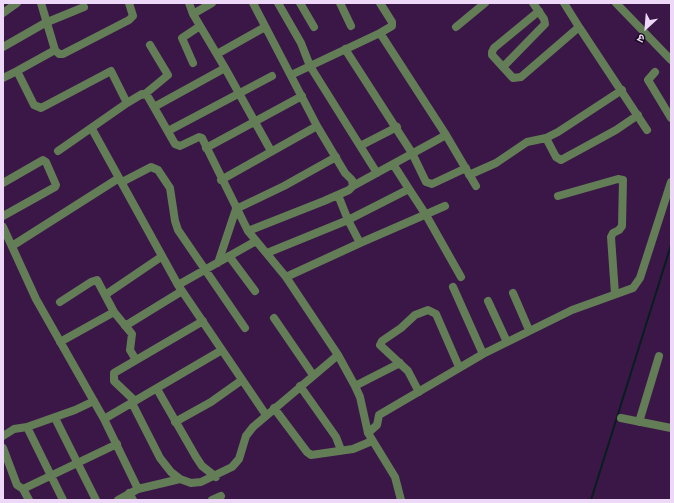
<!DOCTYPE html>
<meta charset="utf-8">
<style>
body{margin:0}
#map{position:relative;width:674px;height:503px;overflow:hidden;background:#3b1748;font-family:"Noto Serif","Noto Sans Devanagari",serif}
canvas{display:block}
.frame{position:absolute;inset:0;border:4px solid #eed8f7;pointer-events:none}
.north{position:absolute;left:626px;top:8px;width:40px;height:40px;-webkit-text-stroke:3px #1a0b20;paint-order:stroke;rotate:206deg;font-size:11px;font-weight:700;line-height:16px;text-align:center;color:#eed8f7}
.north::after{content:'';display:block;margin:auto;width:14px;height:18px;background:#eed8f7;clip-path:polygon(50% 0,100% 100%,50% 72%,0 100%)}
</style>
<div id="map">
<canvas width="674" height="503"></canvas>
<div class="frame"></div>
<div class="north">उ</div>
</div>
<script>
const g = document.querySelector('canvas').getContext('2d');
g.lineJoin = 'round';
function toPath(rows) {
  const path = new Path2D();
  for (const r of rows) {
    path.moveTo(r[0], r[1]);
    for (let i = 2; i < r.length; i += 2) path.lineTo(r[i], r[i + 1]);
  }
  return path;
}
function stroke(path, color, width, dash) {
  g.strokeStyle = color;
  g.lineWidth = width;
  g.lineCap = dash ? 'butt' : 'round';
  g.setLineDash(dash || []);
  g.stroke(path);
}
const stream = toPath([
 [591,500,671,245]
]);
const minor = toPath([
 [41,3,55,50,17,71,34,105,41,108,111,71,127,103,142,94,147,95,175,144,180,146,199,137,202,138,248,231,286,277,338,355,355,386,360,397,368,433,395,477,401,500],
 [189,3,193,14,225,68],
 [278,3,301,43,310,66,377,173],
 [300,3,314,27],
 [340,3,351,26],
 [380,3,392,22,392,26,380,33,446,135,476,186],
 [616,3,671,60],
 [539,11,494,48,492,52,492,55,513,78,521,77,579,27,564,3],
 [3,13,17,3],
 [193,14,212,3],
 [456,27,485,3],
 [579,27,647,130],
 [3,47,45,23,84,7],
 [345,49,412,153,426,182,432,184,466,168],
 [55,50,59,54,63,54,129,20,133,16,129,3],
 [217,54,265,27],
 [193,63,182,38,200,26],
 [503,67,545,24,544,19,533,3],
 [655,72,648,80,671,118],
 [291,75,380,33],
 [3,78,17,71],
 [145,94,168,75,150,45],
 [154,107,225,68,271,151],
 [92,129,178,285],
 [168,131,272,76],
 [546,138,556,157,561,160,616,130,638,115],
 [360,146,397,127],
 [206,148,302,96],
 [58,151,127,103],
 [469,175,496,163,527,142,546,138,558,132,622,90],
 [221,180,317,126],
 [122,182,151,167,158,170,170,188,175,221,178,230,245,328],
 [3,183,43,160,46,162,56,185,55,187,3,216],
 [353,186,446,135],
 [409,189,426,215,461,277],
 [558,196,618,179,623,180,622,226,619,230,613,233,611,237,615,294],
 [3,227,36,299,104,419,222,350],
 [248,231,324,201,349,190,353,186,352,180,345,173,317,126,253,3],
 [256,241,178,285,266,415],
 [360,243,445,206],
 [12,246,119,178],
 [267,253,348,220,338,195],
 [229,256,255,291],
 [218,263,236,209,284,186,336,157],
 [286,277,360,243,348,220,409,189,393,164],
 [453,287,483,354],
 [513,293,529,330],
 [105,295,161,257],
 [488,301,507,342],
 [60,302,91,282,97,280,114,312,132,334,130,350,136,360],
 [274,318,313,375],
 [125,326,182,291],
 [60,342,114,312],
 [300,386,336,437,341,450],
 [355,386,400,363],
 [157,389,196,457,202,466,216,477],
 [419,392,408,371,380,345,382,341,401,328,415,315,428,310,436,314,459,367],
 [135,401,114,381,114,373,203,321],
 [132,403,160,458,171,472,180,479,191,483,201,482,232,467,239,459,246,436,253,427,338,355],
 [274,408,307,452,311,455,353,449,372,441],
 [55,418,96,500],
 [621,418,671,428],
 [104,419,138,489],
 [175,422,211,402,242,380],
 [639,422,659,356],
 [27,427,63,500],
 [368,433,377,425,379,415,483,354,572,310,633,288,640,278,671,182],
 [3,436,14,429,27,427,75,410,94,401],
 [3,448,17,485,23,489,117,444],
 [23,489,29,500],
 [129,493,133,500],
 [118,500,138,489,180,479],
 [212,500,221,496]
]);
stroke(stream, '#061e1e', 2);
stroke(minor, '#637d56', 8);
</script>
